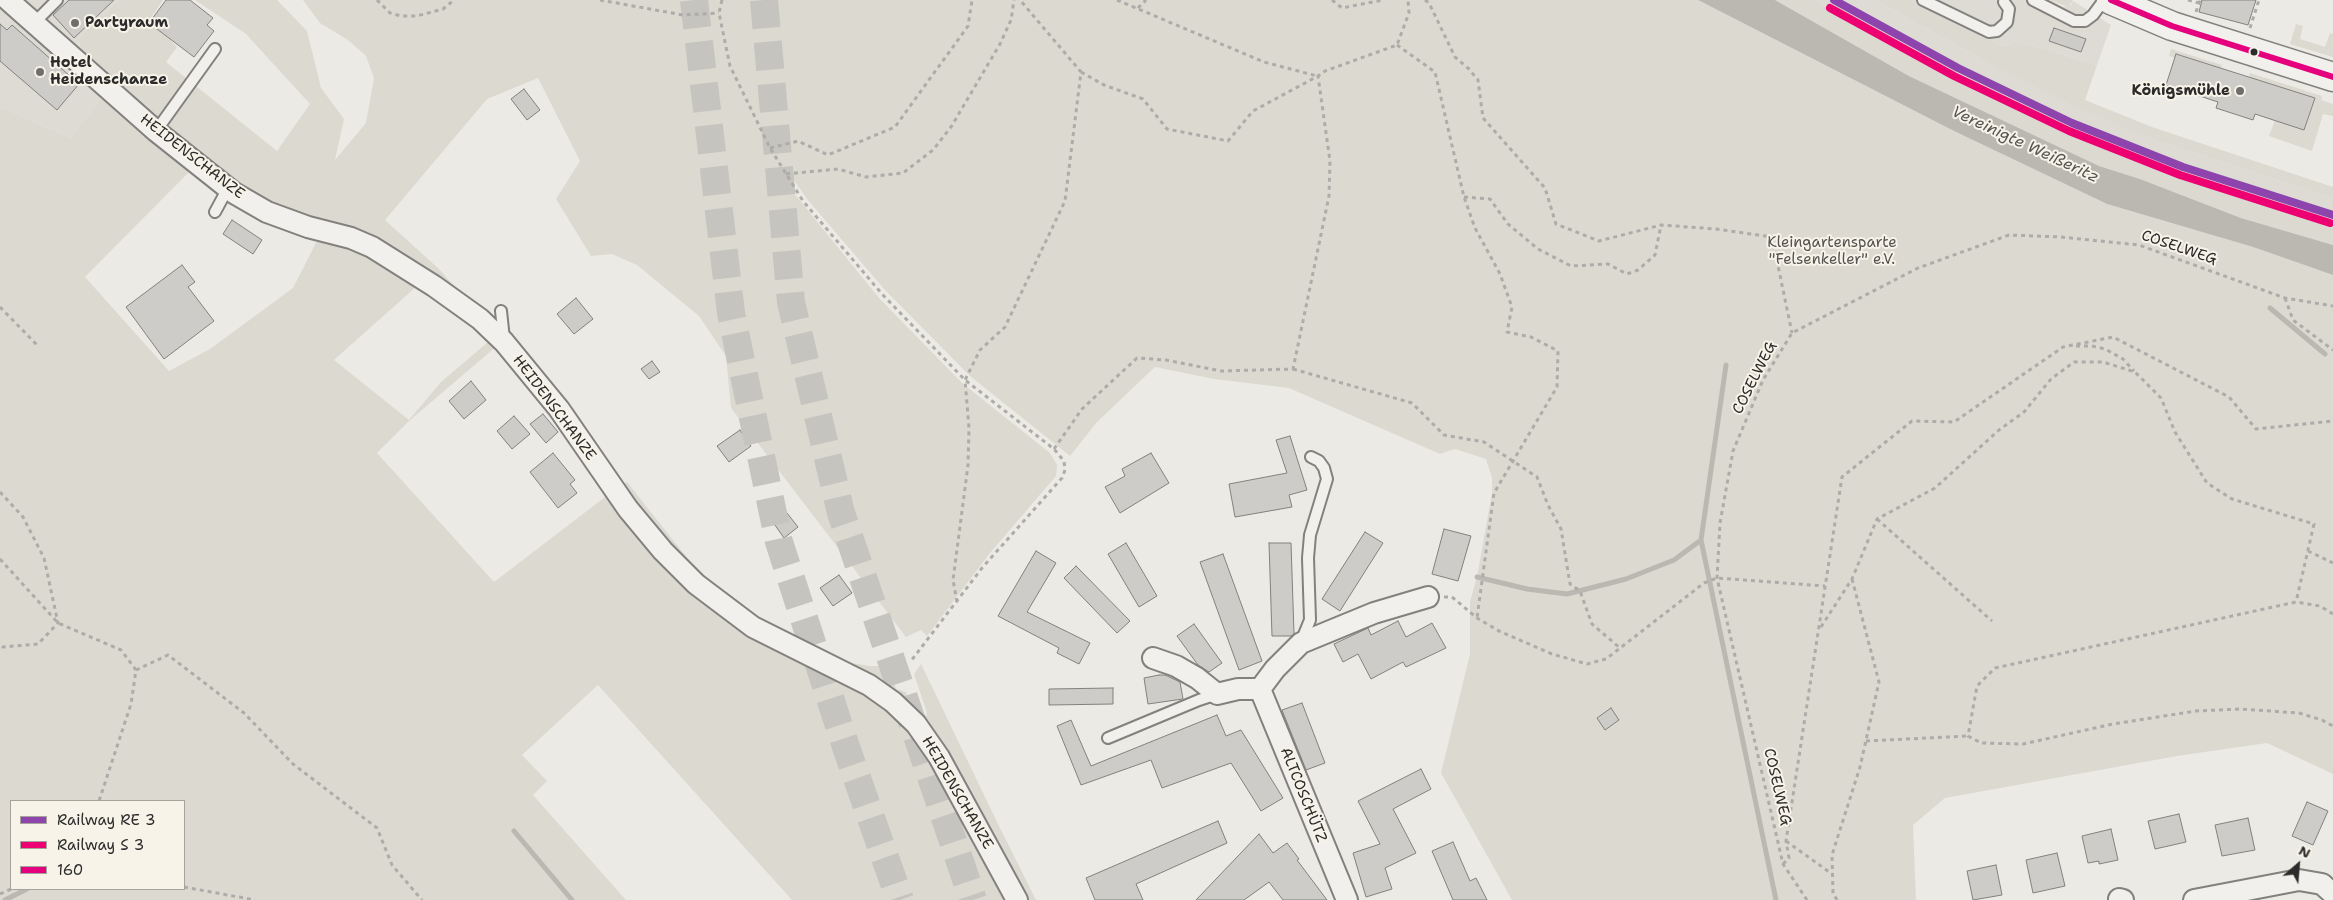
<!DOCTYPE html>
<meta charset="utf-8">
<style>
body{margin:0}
#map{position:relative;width:2333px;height:900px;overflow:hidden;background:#eceae4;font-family:"Shantell Sans",sans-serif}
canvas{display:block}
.legend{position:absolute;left:10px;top:800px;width:175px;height:90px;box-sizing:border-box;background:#f7f3e8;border:1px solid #a5a39c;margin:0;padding:6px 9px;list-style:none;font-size:15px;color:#2b2b2b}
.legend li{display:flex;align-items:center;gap:10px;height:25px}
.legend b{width:25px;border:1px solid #a5a39c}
.north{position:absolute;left:2273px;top:840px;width:50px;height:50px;-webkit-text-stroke:4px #f7f3e8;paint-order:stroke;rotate:27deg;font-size:14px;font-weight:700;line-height:20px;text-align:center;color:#2b2b2b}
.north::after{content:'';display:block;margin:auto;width:18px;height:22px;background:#2b2b2b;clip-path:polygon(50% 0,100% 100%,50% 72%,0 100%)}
</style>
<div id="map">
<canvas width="2333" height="900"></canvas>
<ul class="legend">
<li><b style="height:6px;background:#8e44ad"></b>Railway RE 3</li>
<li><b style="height:6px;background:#ed0172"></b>Railway S 3</li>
<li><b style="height:6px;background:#e5007d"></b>160</li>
</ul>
<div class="north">N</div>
</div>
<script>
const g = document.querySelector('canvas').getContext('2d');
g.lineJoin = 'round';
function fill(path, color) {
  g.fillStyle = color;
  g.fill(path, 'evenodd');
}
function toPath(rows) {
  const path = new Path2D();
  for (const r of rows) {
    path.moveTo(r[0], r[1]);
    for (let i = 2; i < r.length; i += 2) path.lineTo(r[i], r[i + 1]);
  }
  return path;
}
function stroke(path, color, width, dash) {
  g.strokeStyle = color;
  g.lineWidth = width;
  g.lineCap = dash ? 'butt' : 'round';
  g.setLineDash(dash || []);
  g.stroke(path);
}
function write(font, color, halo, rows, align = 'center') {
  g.font = font + ' "Shantell Sans",sans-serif';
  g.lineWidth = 4;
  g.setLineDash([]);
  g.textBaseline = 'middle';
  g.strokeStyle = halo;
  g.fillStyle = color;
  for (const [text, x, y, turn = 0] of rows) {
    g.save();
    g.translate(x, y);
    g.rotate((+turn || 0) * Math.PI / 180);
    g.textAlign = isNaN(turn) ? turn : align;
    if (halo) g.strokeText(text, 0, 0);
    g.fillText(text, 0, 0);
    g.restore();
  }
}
const built = toPath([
 [27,0,118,0,78,39,80,48,103,95,71,138,0,107,0,5,13,16],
 [1813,0,1875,0,1994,66,2152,139,2333,198,2333,225,2179,178,2078,138,1989,95],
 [1910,0,2051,0,2063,7,2071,5,2073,1,2111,25,2097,65,2013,40,2005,47]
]);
const green = toPath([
 [118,0,163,0,150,19,177,47,166,62,277,151,310,104,246,34,195,0,277,0,307,31,321,88,344,119,335,160,366,123,374,78,366,56,348,40,320,23,303,0,1698,0,1954,131,2107,204,2253,247,2333,275,2333,774,2267,743,2177,756,1945,798,1913,825,1916,900,1512,900,1441,773,1470,654,1470,602,1477,577,1492,493,1492,478,1486,459,1455,449,1440,454,1289,388,1214,379,1155,367,1097,422,1070,456,970,376,885,290,807,199,789,173,781,177,879,298,962,383,1050,453,1057,465,1056,476,990,553,927,636,921,630,906,637,731,408,726,356,699,316,637,265,612,254,591,256,556,199,580,161,538,78,487,99,385,220,439,269,461,294,276,211,202,161,173,132,82,53,78,39],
 [1775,0,1813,0,1989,95,2078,138,2179,178,2333,225,2333,245,2241,218,2140,179,2099,166,1909,76],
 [1875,0,1910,0,2005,47,2013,40,2097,65,2085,100,2152,127,2333,187,2333,198,2152,139,2079,108,1994,66],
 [2051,0,2072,0,2073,1,2068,7],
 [2296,24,2303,26,2300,39,2325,47,2330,33,2333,34,2333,57,2290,44],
 [2171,49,2222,65,2221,68,2176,54,2175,58,2169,56],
 [2250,73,2322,96,2321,100,2333,104,2333,116,2323,114,2312,151,2269,136,2275,120,2304,129,2315,98,2249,77],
 [103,95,108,97,188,165,189,172,85,277,169,371,210,349,293,288,320,235,350,243,395,266,461,311,498,345,409,421,377,453,494,582,609,494,661,557,713,605,766,640,867,690,897,713,916,732,932,754,1012,900,792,900,598,685,522,755,547,781,533,795,626,900,0,900,0,107,71,138],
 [417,286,447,304,472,324,488,342,441,382,409,420,334,360],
 [11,801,184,801,184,889,11,889],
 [627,482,688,559,718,589,752,614,839,661,870,666,901,666,891,673,896,689,906,692,911,707,764,628,682,564,619,487],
 [921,664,998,824,1036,900,1022,900,923,725,927,713,914,674]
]);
const water = toPath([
 [1698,0,1775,0,1909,76,2099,166,2140,179,2241,218,2333,245,2333,275,2253,247,2107,204,1954,131]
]);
const stream = toPath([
 [2270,308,2325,354],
 [1726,365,1701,540,1776,900],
 [1477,577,1527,589,1567,594,1626,579,1674,560,1701,540],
 [514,831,572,900],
 [5,900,27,889]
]);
const building = toPath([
 [69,0,114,0,74,38,53,15,69,0],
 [166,0,190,0,213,18,207,25,214,31,194,57,149,23,166,0],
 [2202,0,2256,0,2248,25,2199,12,2202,0],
 [0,24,7,30,12,25,79,84,57,110,0,61,0,24],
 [2054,28,2086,39,2081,52,2049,41,2054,28],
 [2176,54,2315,98,2304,130,2255,114,2253,120,2216,108,2218,102,2166,85,2176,54],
 [524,89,540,110,527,120,511,99,524,89],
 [232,220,262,240,253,254,223,234,232,220],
 [182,265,195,282,188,287,214,321,164,359,126,307,182,265],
 [576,298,593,319,574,334,557,314,576,298],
 [652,361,660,372,649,379,641,369,652,361],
 [471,381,486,400,464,419,449,401,471,381],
 [543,414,558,432,546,443,530,424,543,414],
 [514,416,530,434,512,449,497,431,514,416],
 [740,430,751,446,729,462,717,446,740,430],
 [1290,436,1307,490,1289,495,1292,507,1235,517,1229,484,1287,473,1276,440,1290,436],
 [553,453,575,480,570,484,577,493,558,508,530,472,553,453],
 [1151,453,1169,483,1120,513,1105,487,1125,476,1122,469,1151,453],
 [783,508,798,527,784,538,770,518,783,508],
 [1444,529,1471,536,1458,581,1432,574,1444,529],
 [1365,532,1383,543,1340,611,1322,599,1365,532],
 [1126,543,1157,596,1139,607,1108,554,1126,543],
 [1269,543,1291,543,1294,634,1291,636,1272,636,1269,543],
 [1036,551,1056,563,1027,612,1090,643,1079,664,1057,653,1059,648,998,616,1036,551],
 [1223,554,1262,661,1239,670,1200,562,1223,554],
 [1076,566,1130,621,1117,633,1064,578,1076,566],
 [839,575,852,593,833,606,820,588,839,575],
 [1398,621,1406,637,1432,623,1446,648,1406,667,1403,662,1371,679,1358,654,1343,662,1334,644,1368,628,1371,635,1398,621],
 [1194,624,1222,663,1209,672,1198,665,1177,636,1194,624],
 [1159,675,1165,675,1180,682,1183,699,1148,704,1144,678,1159,675],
 [1113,688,1113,704,1049,705,1049,689,1113,688],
 [1302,703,1325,763,1306,770,1282,710,1302,703],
 [1611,708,1619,720,1605,730,1597,718,1611,708],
 [1217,715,1226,736,1241,730,1283,798,1261,811,1231,763,1162,788,1151,760,1081,785,1057,726,1071,720,1091,766,1217,715],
 [1421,769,1431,789,1393,809,1416,853,1385,868,1392,889,1366,897,1353,853,1380,844,1358,801,1421,769],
 [2307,802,2328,811,2313,845,2292,836,2307,802],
 [2179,814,2186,842,2155,849,2148,821,2179,814],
 [2248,818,2255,850,2222,856,2215,825,2248,818],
 [1218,821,1227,843,1136,884,1143,900,1095,900,1086,878,1218,821],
 [2111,829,2118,860,2099,864,2099,861,2088,863,2082,836,2111,829],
 [1259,834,1273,853,1287,843,1299,859,1297,860,1327,900,1283,900,1269,882,1244,900,1196,900,1259,834],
 [1453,842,1470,881,1476,878,1487,900,1453,900,1432,851,1453,842],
 [2057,853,2065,886,2033,893,2026,860,2057,853],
 [1996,865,2002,895,1973,900,1967,871,1996,865]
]);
const motorwayTunnel = toPath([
 [694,0,731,313,779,542,846,747,900,900],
 [764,0,791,302,841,513,973,900]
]);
const path = toPath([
 [377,0,390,13,401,16,417,16,443,9,454,0],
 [600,0,683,15,719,13],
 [722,0,719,13,730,66,770,148,803,201,882,294,965,380,1054,449,1064,461,1065,470,1062,478,982,568,911,661],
 [1117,0,1264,62,1317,76],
 [1332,0,1342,8,1383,0],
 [1425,0,1429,3,1455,57,1469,69,1478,80,1483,118,1545,188,1556,224,1599,241,1661,225,1716,229,1772,237,1792,333],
 [2188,0,2199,3],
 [1138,8,1146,0],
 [2196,12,2200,0],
 [2250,28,2259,0],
 [1397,45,1435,72,1464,197,1475,228,1500,274,1512,307,1507,332,1531,337,1558,351,1557,387,1494,493,1477,618],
 [1081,72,1104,85,1143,99,1167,129,1228,141,1253,111,1318,76,1325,71,1397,45,1409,13,1408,0],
 [770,148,798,141,828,155,895,127,968,26,972,0],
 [786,174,838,169,866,177,903,173,933,150,951,127,1000,44,1011,20,1014,0],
 [1464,197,1490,199,1508,224,1538,249,1571,266,1608,264,1627,274,1638,270,1655,255,1661,225],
 [2285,298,2293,320,2333,350],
 [0,307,38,346],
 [2076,346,2092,346,2105,349,2123,359,2134,371],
 [1293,369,1412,403,1444,435,1484,442,1537,477,1548,505,1561,529,1570,584,1580,591,1592,624,1620,648],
 [1054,449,1082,409,1137,358,1166,360,1221,371,1293,369,1329,196,1330,161,1318,76],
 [0,492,23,517,44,558,58,623,38,644,3,647,0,646],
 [1877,519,1992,621],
 [2308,551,2333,563],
 [0,559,58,623,121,650,136,670,131,704,99,801],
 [1444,597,1452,597,1477,618,1499,631,1552,654,1587,664,1606,659,1704,583,1717,578,1825,586],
 [957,602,953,580,968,465,969,428,965,380,980,350,1005,327,1065,201,1081,72,1020,0],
 [2333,614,2320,606,2296,602,1995,668,1977,686,1968,736,1981,743,2023,744,2113,724,2196,711,2240,709,2299,713,2322,720,2333,726],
 [1821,627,1852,579,1877,519,1935,488,1999,430,2024,412,2051,379,2074,362,2103,362,2135,372,2161,398,2175,432,2207,483,2232,499,2314,524,2296,602],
 [136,670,168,655,244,713,293,764,377,828,392,865,422,900],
 [1866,741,1968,736],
 [1786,841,1832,874],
 [1783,864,1789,858,1786,841,1842,477,1912,421,1954,422,2063,347,2113,337,2229,397,2256,429,2333,421],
 [184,887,255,900],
 [0,894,11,889],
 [1807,900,1783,864,1717,578,1720,523,1733,451,1763,380,1792,333,1918,268,2009,235,2061,237,2139,245,2285,298,2333,306],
 [1837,900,1833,893,1832,855,1860,767,1879,682,1852,579]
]);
const service = toPath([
 [1923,0,1989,32,1997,31,2007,22,2009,9,2004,2],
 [2033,0,2074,21,2085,21,2093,15,2104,0],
 [34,23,57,0],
 [156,131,215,49],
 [215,212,228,188],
 [501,311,504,339],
 [1301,642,1310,620,1308,558,1310,535,1327,479,1324,468,1319,461,1311,457],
 [1108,738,1199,700,1217,694]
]);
const minor = toPath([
 [8,0,156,131,234,193,267,212,308,227,351,238,372,247,434,286,480,319,504,342,559,409,628,509,663,551,696,584,753,627,869,685,893,702,916,724,939,757,1017,900],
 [1153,658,1176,666,1197,678,1217,694,1238,689,1260,689],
 [1260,689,1347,900],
 [1260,689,1275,669,1301,643,1374,613,1428,597],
 [2119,899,2123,900],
 [2194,900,2299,880,2322,884,2333,894]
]);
const secondary = toPath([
 [2111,0,2172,26,2333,77]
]);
const bus1 = toPath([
 [2111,0,2172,26,2333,77]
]);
const rail1 = toPath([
 [1834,0,1958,68,2072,123,2183,167,2333,215]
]);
const rail2 = toPath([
 [1830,8,1954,76,2069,131,2180,175,2330,223]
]);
const markers = [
 [75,23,5,"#6f6e6c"],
 [2254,52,4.5,"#2b2b2b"],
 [40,72,5,"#6f6e6c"],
 [2240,91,5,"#6f6e6c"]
];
const poiNames = [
 ["Partyraum",85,23],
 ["Hotel",50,63],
 ["Heidenschanze",50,80],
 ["Königsmühle",2230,91,"right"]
];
const streetNames = [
 ["HEIDENSCHANZE",192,157,38],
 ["COSELWEG",2179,248,19],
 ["COSELWEG",1755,378,-63],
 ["HEIDENSCHANZE",554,408,53],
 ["COSELWEG",1777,787,77],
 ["HEIDENSCHANZE",957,793,60],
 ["ALTCOSCHÜTZ",1303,795,68]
];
const parkNames = [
 ["Kleingartensparte",1832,243],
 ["\"Felsenkeller\" e.V.",1832,260]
];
const waterNames = [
 ["Vereinigte Weißeritz",2025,145,25]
];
fill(built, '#dddbd3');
fill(green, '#dcd9d1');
fill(water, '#bab8b0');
stroke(stream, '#bab8b0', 5);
fill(building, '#ceccc8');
stroke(building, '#82817e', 1);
stroke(motorwayTunnel, '#c5c4bf', 28, [28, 14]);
stroke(service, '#82817e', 14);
stroke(minor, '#82817e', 24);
stroke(secondary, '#82817e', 31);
stroke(path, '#adaca9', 3, [4, 4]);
stroke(service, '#f1f0ec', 10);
stroke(minor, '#f1f0ec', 20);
stroke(secondary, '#f1f0ec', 28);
stroke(bus1, '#e5007d', 6);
stroke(rail1, '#8e44ad', 8);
stroke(rail2, '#ed0172', 8);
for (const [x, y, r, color] of markers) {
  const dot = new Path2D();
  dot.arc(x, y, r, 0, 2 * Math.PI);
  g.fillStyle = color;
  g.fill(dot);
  stroke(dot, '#f7f3e8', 2);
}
write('bold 15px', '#2b2b2b', '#f7f3e8', poiNames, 'left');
write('15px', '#2b2b2b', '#f7f3e8', streetNames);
write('15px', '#545351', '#f7f3e8', parkNames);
write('italic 16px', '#555552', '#f7f3e8', waterNames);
</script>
